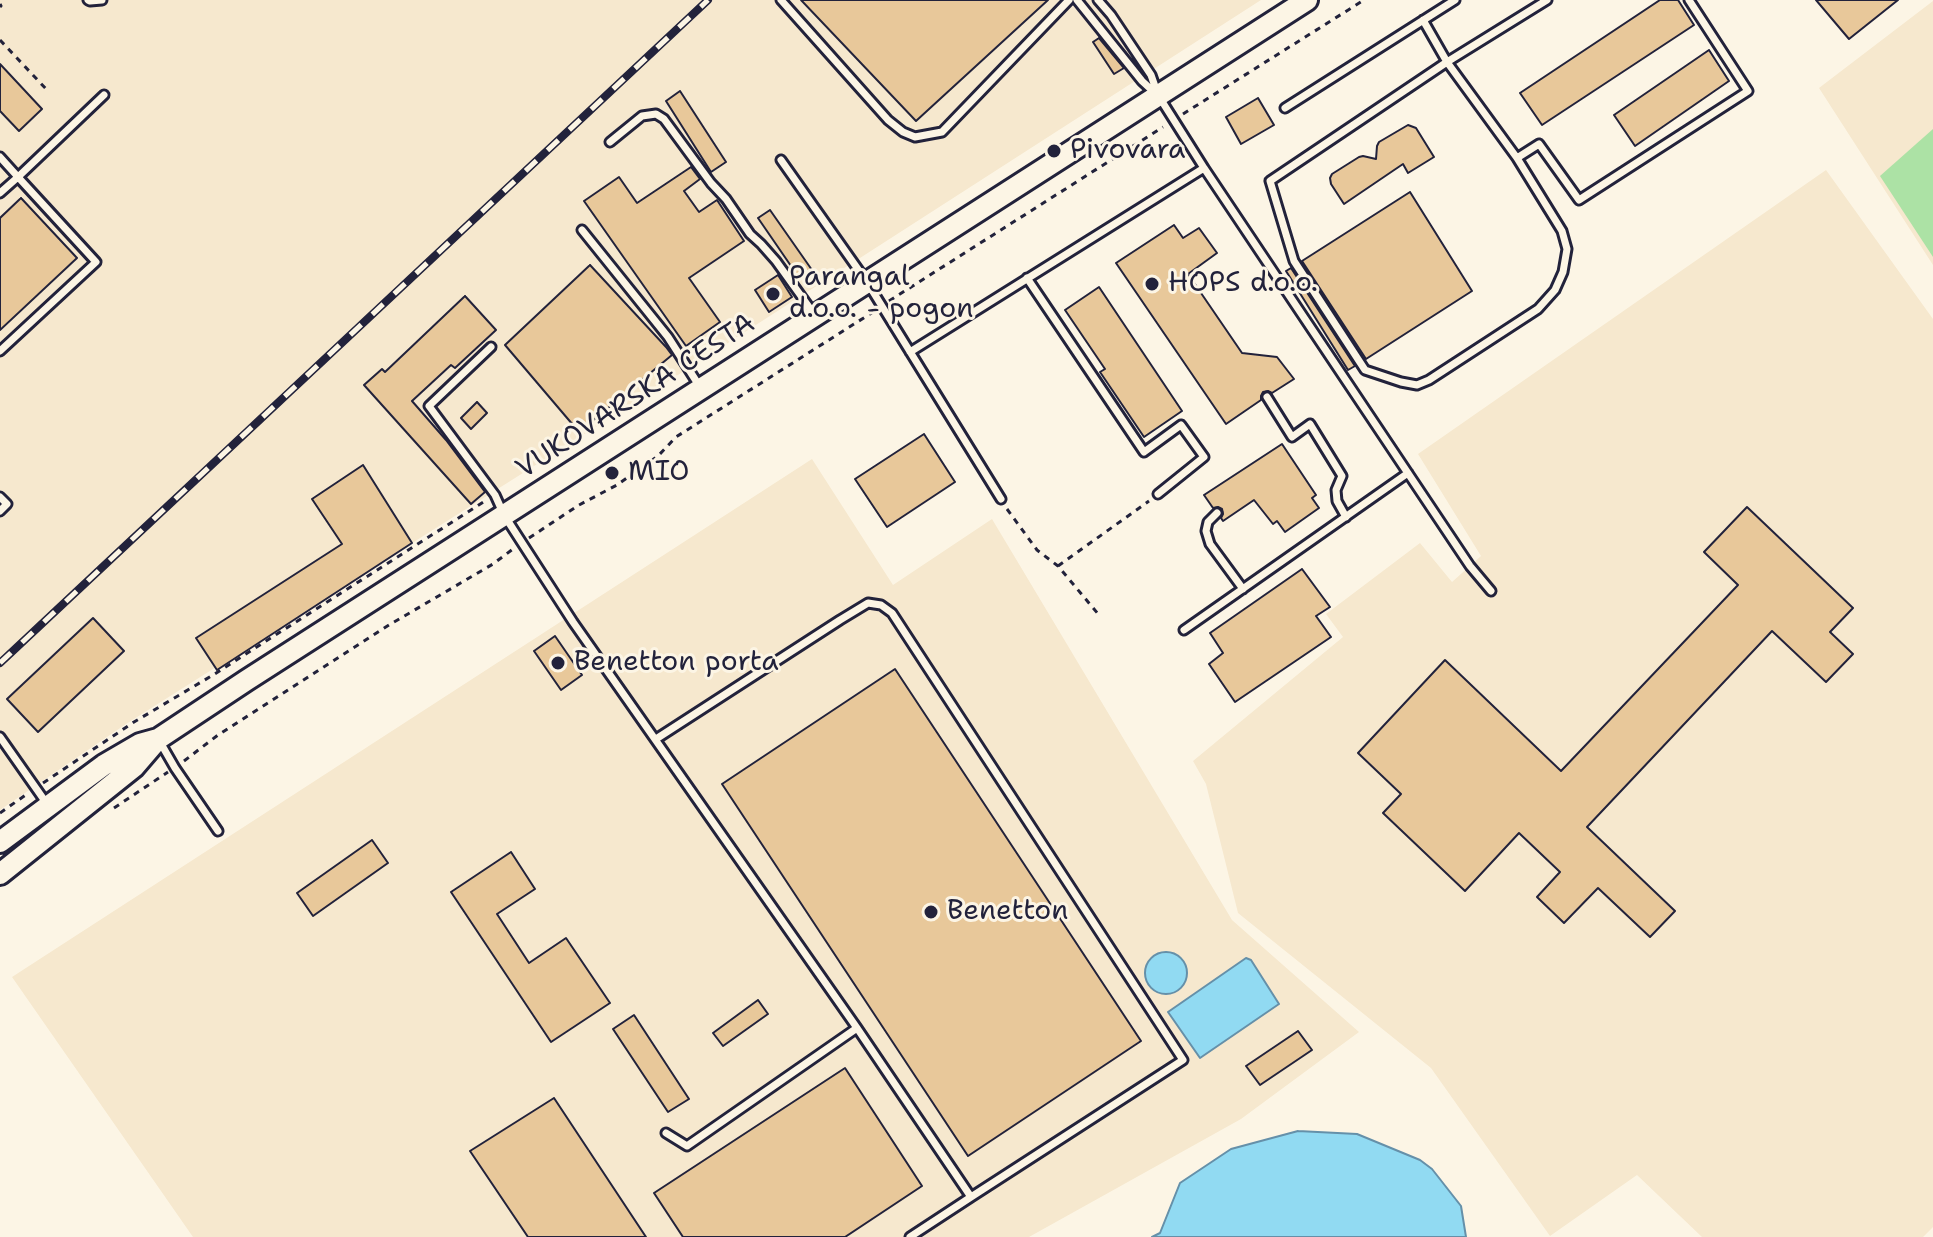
<!DOCTYPE html>
<style>
body{margin:0}
canvas{display:block;background:#fcf5e5}
</style>
<canvas width="1933" height="1237"></canvas>
<script>
const g = document.querySelector('canvas').getContext('2d');
g.lineJoin = 'round';
function fill(path, color) {
  g.fillStyle = color;
  g.fill(path, 'evenodd');
}
function toPath(rows) {
  const path = new Path2D();
  for (const r of rows) {
    if (r.length === 3) {
      path.moveTo(r[0] + r[2], r[1]);
      path.arc(r[0], r[1], r[2], 0, 2 * Math.PI);
      continue;
    }
    path.moveTo(r[0], r[1]);
    for (let i = 2; i < r.length; i += 2) path.lineTo(r[i], r[i + 1]);
  }
  return path;
}
function stroke(path, color, width, dash) {
  g.strokeStyle = color;
  g.lineWidth = width;
  g.lineCap = dash ? 'butt' : 'round';
  g.setLineDash(dash || []);
  g.stroke(path);
}
function write(font, color, halo, rows, align = 'center') {
  g.font = font + ' "Shantell Sans",sans-serif';
  g.lineWidth = 6;
  g.setLineDash([]);
  g.textBaseline = 'middle';
  g.strokeStyle = halo;
  g.fillStyle = color;
  for (const [text, x, y, turn = 0] of rows) {
    g.save();
    g.translate(x, y);
    g.rotate((+turn || 0) * Math.PI / 180);
    g.textAlign = isNaN(turn) ? turn : align;
    if (halo) g.strokeText(text, 0, 0);
    g.fillText(text, 0, 0);
    g.restore();
  }
}
const built = toPath([
 [0,0,1261,0,689,368,126,724,0,810],
 [1933,1,1933,265,1819,88],
 [1826,170,1933,319,1933,1227,1923,1237,1702,1237,1637,1175,1550,1236,1431,1068,1238,913,1206,784,1193,761,1343,637,1326,614,1420,543,1452,582,1481,556,1418,454],
 [812,459,893,585,992,519,1232,920,1359,1032,1241,1119,1029,1237,193,1237,12,977]
]);
const green = toPath([
 [1933,129,1933,257,1880,176]
]);
const water = toPath([
 [1166,973,21],
 [1246,958,1251,960,1279,1004,1200,1058,1168,1012,1246,958],
 [1298,1131,1357,1134,1420,1160,1432,1169,1461,1206,1466,1237,1152,1237,1160,1233,1180,1183,1231,1149,1298,1131]
]);
const building = toPath([
 [801,0,1048,0,916,121,801,0],
 [1660,0,1678,0,1694,25,1542,125,1520,93,1660,0],
 [1816,0,1898,0,1849,39,1816,0],
 [1099,38,1124,68,1114,74,1093,42,1099,38],
 [1709,50,1729,81,1635,146,1614,115,1709,50],
 [0,64,42,109,19,131,0,111,0,64],
 [680,91,726,162,711,172,666,101,680,91],
 [1258,98,1274,125,1241,144,1226,117,1258,98],
 [1408,125,1416,128,1434,157,1408,173,1403,164,1344,204,1331,184,1330,178,1332,174,1359,157,1363,156,1376,159,1377,146,1379,142,1408,125],
 [691,167,700,179,684,191,699,212,717,200,744,241,689,278,720,322,686,346,584,201,619,177,637,203,691,167],
 [1410,192,1472,291,1366,359,1302,261,1410,192],
 [21,198,77,258,0,330,0,218,21,198],
 [770,210,812,270,798,280,789,268,791,266,758,218,770,210],
 [1174,225,1183,238,1199,228,1217,253,1188,274,1242,353,1277,357,1294,379,1272,393,1268,391,1263,392,1261,396,1261,400,1226,424,1116,263,1174,225],
 [590,265,666,347,672,355,579,432,505,345,590,265],
 [1291,268,1355,366,1348,370,1286,271,1291,268],
 [778,275,792,297,769,312,755,290,778,275],
 [1099,287,1182,411,1144,437,1100,372,1105,369,1065,310,1099,287],
 [465,296,496,330,455,368,451,365,412,401,446,440,485,492,471,504,364,385,382,369,385,372,465,296],
 [477,402,487,413,471,429,461,418,477,402],
 [924,434,955,482,887,527,855,479,924,434],
 [1282,444,1316,495,1312,498,1319,508,1285,532,1277,521,1273,524,1254,500,1223,521,1221,518,1223,514,1222,509,1218,507,1213,508,1204,495,1282,444],
 [363,465,412,543,217,670,196,638,342,544,312,499,363,465],
 [1747,507,1853,608,1830,632,1853,654,1826,682,1772,631,1587,827,1675,911,1650,937,1598,888,1564,923,1537,897,1560,872,1519,833,1465,891,1383,813,1401,794,1358,753,1445,660,1561,771,1738,585,1704,552,1747,507],
 [1302,569,1330,607,1316,616,1331,637,1235,702,1209,664,1223,653,1210,633,1302,569],
 [93,618,124,651,38,732,7,699,93,618],
 [555,636,582,675,561,690,534,651,555,636],
 [895,669,1141,1041,968,1156,722,784,895,669],
 [372,840,388,863,313,916,297,893,372,840],
 [511,852,535,889,497,914,529,963,566,938,610,1003,551,1042,451,892,511,852],
 [758,1000,768,1014,723,1046,713,1033,758,1000],
 [634,1015,689,1099,668,1112,613,1029,634,1015],
 [1298,1031,1312,1050,1260,1085,1246,1066,1298,1031],
 [845,1068,922,1186,845,1237,683,1237,654,1193,845,1068],
 [554,1098,646,1237,528,1237,470,1151,554,1098]
]);
const path = toPath([
 [0,4,1,6,0,7],
 [0,40,47,90],
 [1183,114,1364,0],
 [889,301,1163,127],
 [1007,509,1037,550,1058,566,1099,615],
 [529,538,579,505,617,485,658,456,676,437,873,312],
 [1058,566,1149,501],
 [184,761,218,735,389,625,493,564,513,549],
 [43,783,134,722,213,675,485,501],
 [114,808,168,772],
 [0,813,27,794]
]);
const service = toPath([
 [88,0,90,1,102,0],
 [781,0,888,120,903,132,915,137,942,132,1069,0],
 [1077,0,1142,81,1156,94],
 [1098,0,1111,15,1151,75,1158,95,1204,168,1470,566,1491,591],
 [1423,20,1447,62,1547,0],
 [1447,62,1517,158,1562,231,1567,249,1563,272,1555,290,1538,309,1429,380,1417,385,1401,382,1365,370,1294,261,1270,181,1447,62],
 [1285,108,1455,0],
 [610,142,642,116,656,114,664,119,711,183,726,199,750,234,761,244,776,261,814,314],
 [0,157,18,177,0,193],
 [1517,158,1539,144,1579,200,1748,91,1689,0],
 [781,160,867,282,1001,499],
 [582,230,668,337,700,387],
 [1027,278,1144,452,1181,425,1204,457,1158,494],
 [491,347,429,406,495,495,504,515,573,622,857,1028,971,1197,1183,1060,892,613,881,605,868,603,840,620,656,739],
 [0,351,96,262,18,177,104,95],
 [910,352,1204,168],
 [1267,397,1292,437,1310,424,1342,476,1336,490,1337,501,1346,517],
 [0,497,7,504,0,511],
 [1217,513,1208,522,1206,531,1210,544,1243,589],
 [1184,630,1408,473],
 [0,737,47,804],
 [160,742,175,768,218,831],
 [666,1133,687,1146,857,1028],
 [910,1237,971,1197]
]);
const secondary = toPath([
 [0,842,104,765,140,744,158,739,247,680,1307,0],
 [0,874,134,767,158,739]
]);
const rail = toPath([
 [0,663,708,0]
]);
const markers = [
 [1054,151,8,"#22223b"],
 [1152,284,8,"#22223b"],
 [773,294,8,"#22223b"],
 [612,473,8,"#22223b"],
 [558,663,8,"#22223b"],
 [931,912,8,"#22223b"]
];
const poiNames = [
 ["Pivovara",1070,151],
 ["Parangal",789,278],
 ["d.o.o. - pogon",789,310],
 ["HOPS d.o.o.",1168,284],
 ["MIO",628,473],
 ["Benetton porta",574,663],
 ["Benetton",947,912]
];
const streetNames = [
 ["VUKOVARSKA CESTA",636,397,-33]
];
fill(built, '#f6e8ce');
fill(green, '#ace2a5');
fill(water, '#91daf2');
stroke(water, '#6590a9', 2);
fill(building, '#e8c89a');
stroke(building, '#22223b', 2);
stroke(service, '#22223b', 13);
stroke(secondary, '#22223b', 26);
stroke(path, '#22223b', 3, [6, 6]);
stroke(service, '#fcf5e5', 7);
stroke(secondary, '#fcf5e5', 20);
stroke(rail, '#22223b', 8);
stroke(rail, '#fcf5e5', 5, [15]);
for (const [x, y, r, color] of markers) {
  const dot = new Path2D();
  dot.arc(x, y, r, 0, 2 * Math.PI);
  g.fillStyle = color;
  g.fill(dot);
  stroke(dot, '#fcf5e5', 3);
}
write('28px', '#22223b', '#fcf5e5', poiNames, 'left');
write('28px', '#22223b', '#fcf5e5', streetNames);
</script>
